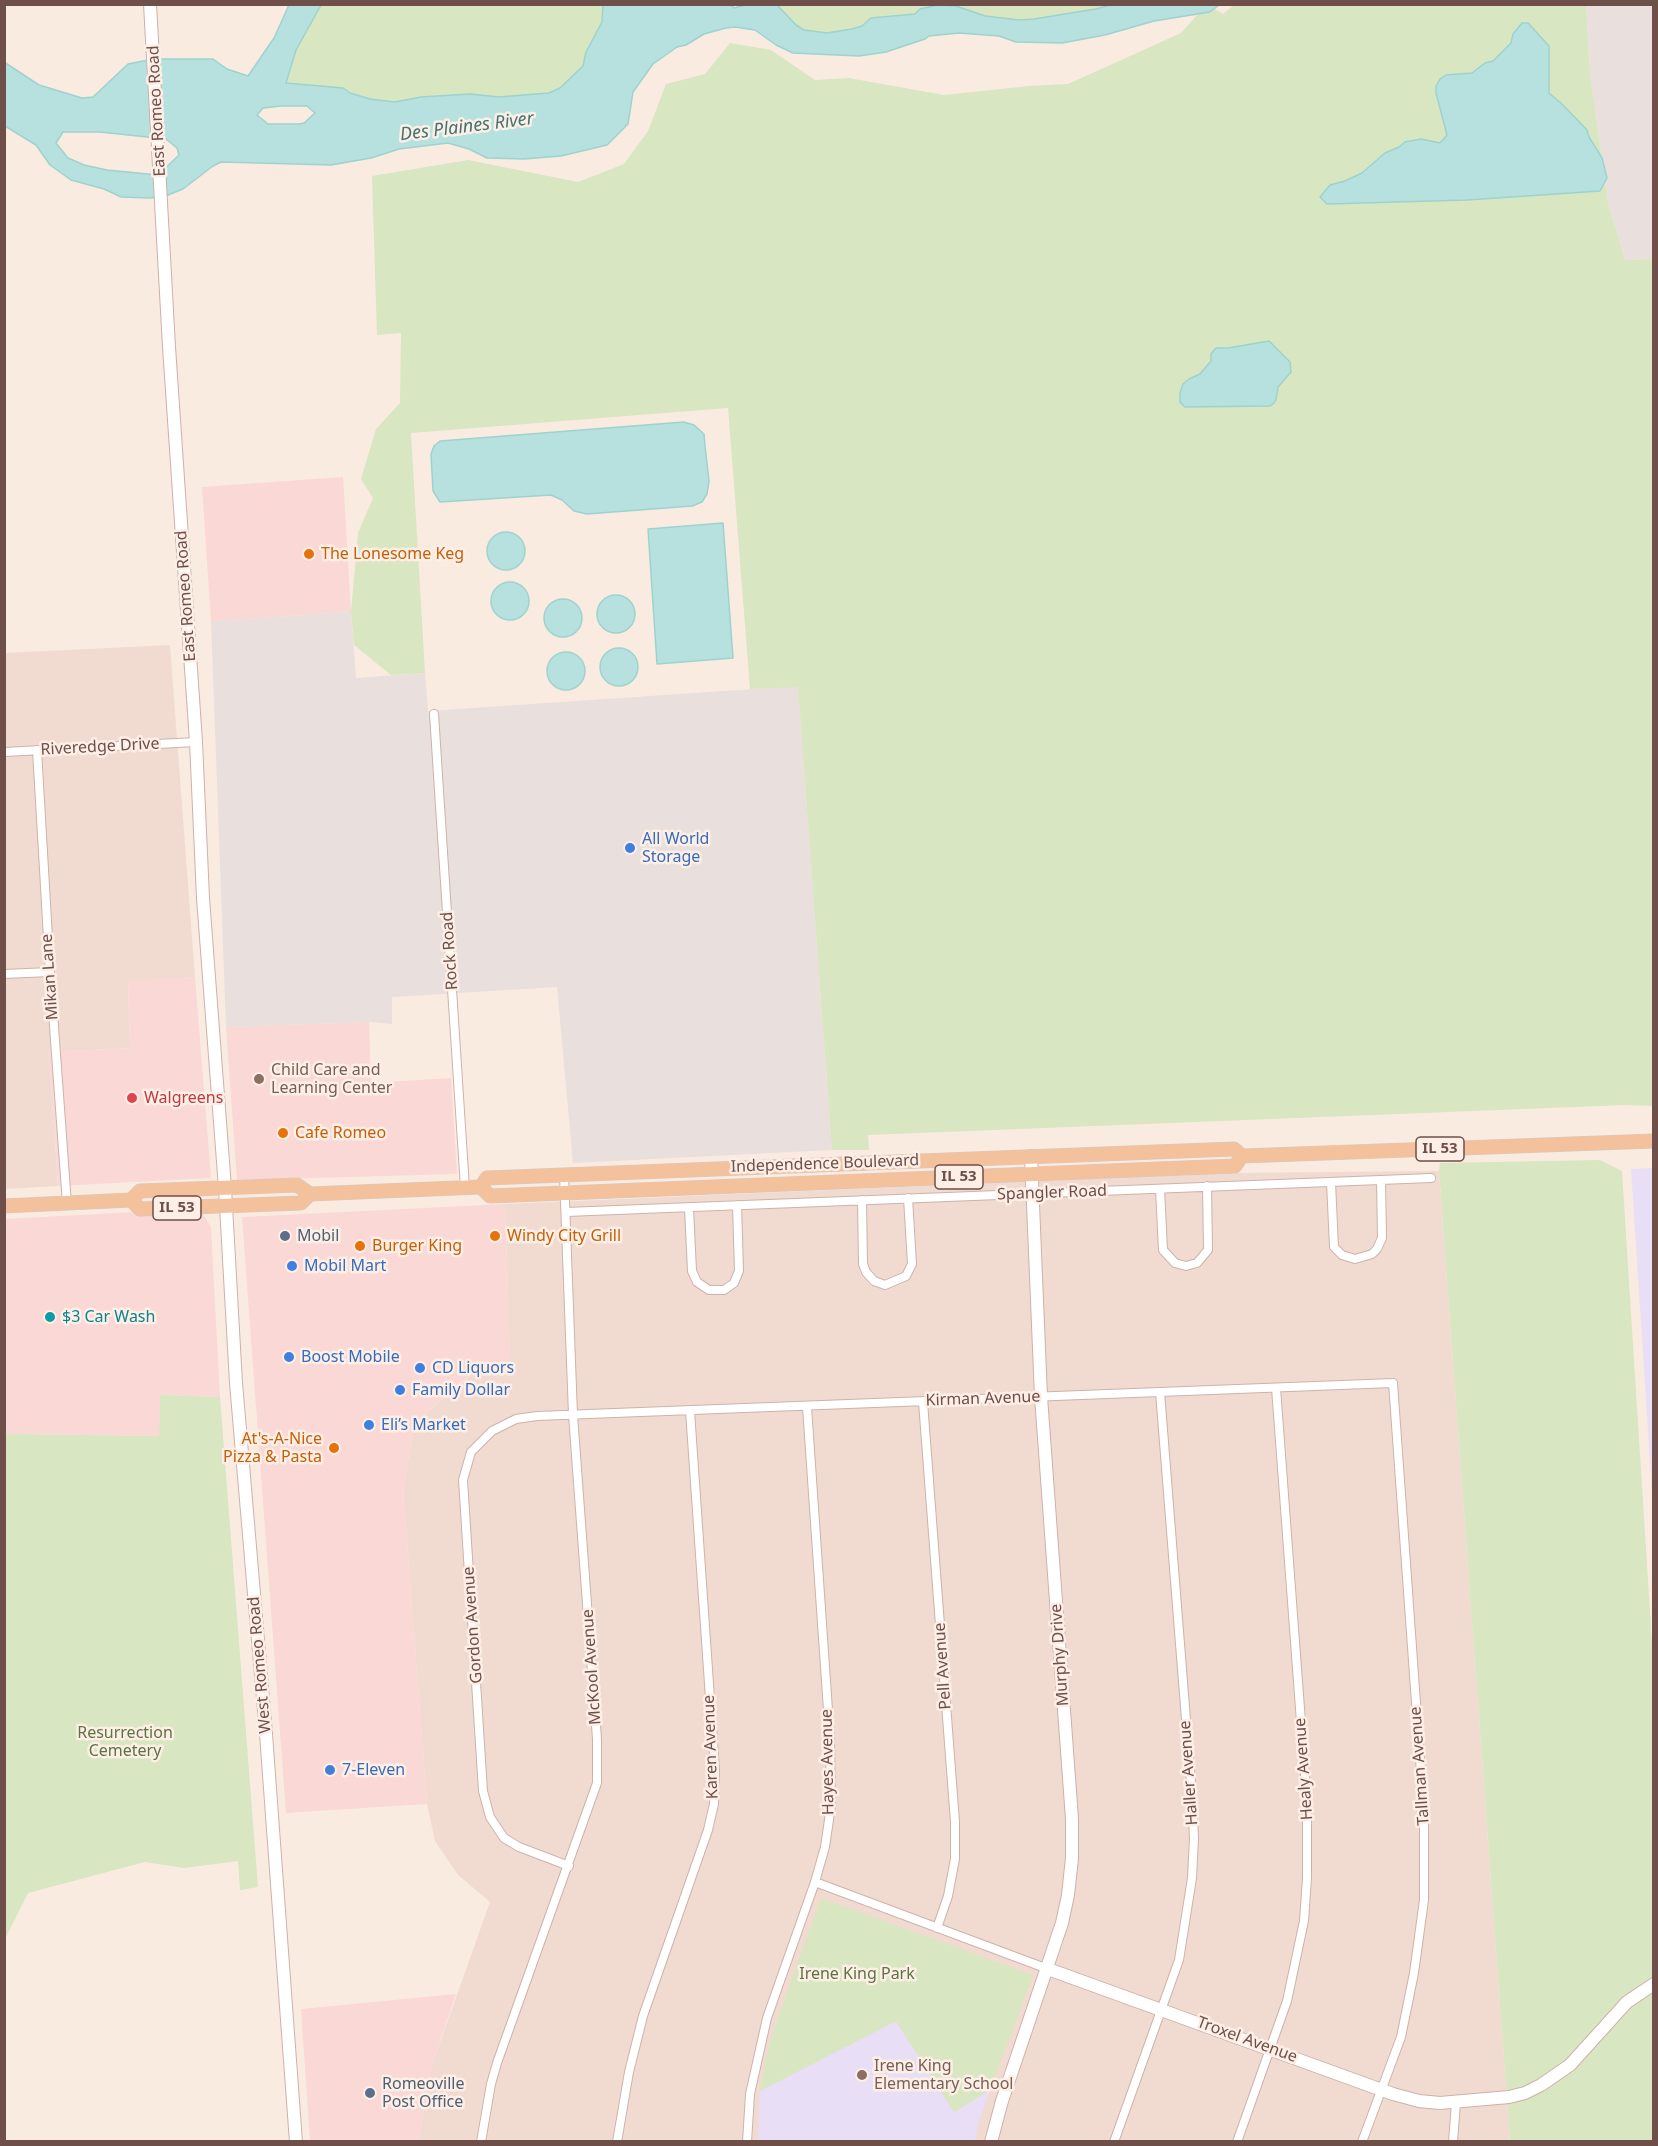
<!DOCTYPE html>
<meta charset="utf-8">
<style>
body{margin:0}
#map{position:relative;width:1658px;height:2146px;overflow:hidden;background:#faebe1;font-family:"Noto Sans",sans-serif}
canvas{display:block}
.frame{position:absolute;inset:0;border:6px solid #6f4f4a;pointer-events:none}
</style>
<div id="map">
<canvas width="1658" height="2146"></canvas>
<div class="frame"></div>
</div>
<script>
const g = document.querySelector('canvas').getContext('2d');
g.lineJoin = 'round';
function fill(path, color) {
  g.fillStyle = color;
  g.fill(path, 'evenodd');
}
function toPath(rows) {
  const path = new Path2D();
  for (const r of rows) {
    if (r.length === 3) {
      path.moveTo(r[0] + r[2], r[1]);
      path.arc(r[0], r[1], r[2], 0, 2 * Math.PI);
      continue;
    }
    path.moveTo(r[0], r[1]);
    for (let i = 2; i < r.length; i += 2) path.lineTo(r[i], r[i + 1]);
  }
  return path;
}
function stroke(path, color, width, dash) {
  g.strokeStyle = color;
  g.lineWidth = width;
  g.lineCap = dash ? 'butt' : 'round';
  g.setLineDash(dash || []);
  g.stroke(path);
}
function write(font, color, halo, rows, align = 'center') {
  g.font = font + ' "Noto Sans",sans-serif';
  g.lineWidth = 5;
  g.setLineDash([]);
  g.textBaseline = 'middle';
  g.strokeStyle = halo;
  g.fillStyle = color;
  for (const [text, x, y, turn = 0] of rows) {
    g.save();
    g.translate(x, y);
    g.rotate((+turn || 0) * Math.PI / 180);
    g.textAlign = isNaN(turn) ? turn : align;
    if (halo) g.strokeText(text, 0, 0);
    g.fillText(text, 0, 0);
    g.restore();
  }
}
const residential = toPath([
 [170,645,195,977,128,981,130,1048,49,1052,58,1186,5,1189,4,653],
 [1439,1171,1510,2141,419,2141,424,2106,433,2062,490,1902,458,1875,435,1841,427,1804,403,1488,415,1423,474,1372,510,1359,505,1204,1222,1173]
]);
const commercial = toPath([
 [343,477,351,612,211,621,202,487],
 [195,977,211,1178,58,1186,49,1052,130,1048,128,980],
 [369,1022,371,1083,451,1078,457,1174,237,1180,226,1027],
 [505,1204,510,1359,473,1372,415,1423,403,1488,427,1804,286,1813,242,1217],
 [190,1209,203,1214,211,1227,220,1397,160,1395,159,1436,5,1434,5,1219],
 [456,1994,433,2062,424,2106,419,2141,310,2141,301,2009]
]);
const industrial = toPath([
 [1586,5,1653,5,1653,259,1625,260,1608,204,1590,73],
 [351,612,356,678,425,673,428,711,798,686,832,1150,573,1163,557,987,392,997,392,1024,369,1022,226,1027,211,621]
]);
const education = toPath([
 [1653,1168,1654,1168,1653,1508,1631,1169],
 [896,2021,954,2112,990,2090,978,2124,975,2141,758,2142,760,2091]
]);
const green = toPath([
 [321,5,603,5,604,9,602,22,586,52,583,66,560,88,549,93,499,97,470,94,421,97,395,102,370,99,350,93,343,88,286,83,296,50],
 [777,5,938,5,929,6,915,14,872,18,862,26,852,29,827,33,804,30,796,25],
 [941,5,1110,5,1096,9,1034,19,1019,20,985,16,956,6],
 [1234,5,1586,5,1590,73,1608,204,1625,260,1653,259,1653,1106,1625,1105,868,1135,869,1150,832,1150,798,687,750,689,728,408,411,433,425,673,391,675,354,645,351,612,358,533,373,498,361,479,376,429,400,403,401,333,377,335,372,176,468,160,578,182,624,164,648,131,666,84,705,74,730,43,771,50,815,80,849,78,944,95,1029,86,1068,84,1181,33,1198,14,1210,12,1215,9,1223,14],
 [1600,1160,1622,1171,1653,1660,1653,2141,1510,2141,1439,1171,1440,1163],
 [160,1395,220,1397,258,1887,240,1890,238,1861,184,1868,145,1862,28,1893,5,1939,5,1434,159,1436],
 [821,1898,1033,1975,990,2090,954,2112,896,2021,760,2091,767,2054,776,2023]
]);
const water = toPath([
 [730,4,734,8,745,5,777,5,796,25,804,30,827,33,852,29,862,26,871,18,915,14,920,9,938,5,956,6,985,16,1019,20,1034,19,1096,9,1110,5,1219,5,1210,12,1154,21,1105,35,1062,43,1016,42,999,36,959,33,929,36,925,39,886,52,859,56,793,53,776,45,755,30,735,27,726,28,704,34,686,45,677,47,653,64,633,92,628,124,607,145,561,156,524,159,487,158,469,149,448,143,399,149,371,158,331,165,221,162,213,166,183,189,163,197,149,198,121,197,104,189,71,180,50,165,36,145,5,126,4,62,39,85,82,98,93,97,128,64,153,59,213,59,227,69,248,76,274,38,289,5,321,5,296,50,286,83,343,88,350,93,370,99,395,102,421,97,470,94,499,97,549,93,560,88,583,66,586,52,602,22,603,5,730,4],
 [281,106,307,106,315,113,304,123,299,124,268,124,257,115,263,108,281,106],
 [63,132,100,132,166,139,177,148,179,155,158,175,107,170,84,165,68,158,56,143,63,132],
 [1522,23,1528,23,1549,46,1549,93,1563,105,1587,130,1589,137,1602,158,1607,178,1600,191,1467,200,1327,204,1320,197,1330,185,1345,181,1362,173,1385,153,1399,147,1405,142,1421,139,1440,143,1447,135,1436,93,1436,86,1440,79,1446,75,1472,73,1485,63,1493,61,1511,43,1513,34,1522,23],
 [1269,341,1290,362,1291,372,1278,387,1276,400,1273,404,1270,406,1185,407,1180,402,1180,393,1183,384,1189,379,1200,374,1211,361,1211,354,1216,348,1228,348,1269,341],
 [684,422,694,425,704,434,705,446,709,481,707,494,702,502,692,506,587,514,574,511,562,500,551,495,440,502,433,491,431,454,434,446,440,441,684,422],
 [723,523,733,658,657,664,648,529,723,523],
 [506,551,19],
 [510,601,19],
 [616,614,19],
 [563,618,19],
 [619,667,19],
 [566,671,19]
]);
const street = toPath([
 [434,714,465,1188],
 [37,750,50,972,67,1204],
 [4,752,196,742],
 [4,974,50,972],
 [1331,1182,1334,1247,1342,1255,1355,1259,1372,1254,1377,1249,1382,1238,1381,1180],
 [1160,1189,1163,1250,1175,1263,1186,1266,1197,1263,1208,1250,1207,1186],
 [862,1200,863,1264,866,1272,874,1281,885,1285,906,1276,912,1264,908,1198],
 [689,1208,692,1271,697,1282,709,1290,724,1290,734,1283,739,1271,737,1205],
 [566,1212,1431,1178],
 [923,1402,955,1822,955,1859,948,1896,937,1928],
 [569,1866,519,1847,504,1838,490,1817,483,1791,463,1480,471,1452,492,1431,516,1419,537,1416,1393,1383,1424,1814,1424,1900,1414,1973,1401,2037,1362,2142],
 [815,1882,1048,1969],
 [481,2142,491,2084,497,2063,597,1783,597,1739,573,1415,564,1175],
 [617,2142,629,2072,643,2016,708,1830,714,1804,715,1770,690,1411],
 [747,2142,750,2094,767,2018,815,1882,825,1847,831,1806,830,1739,807,1407],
 [1114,2142,1179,1960,1192,1878,1194,1838,1192,1795,1160,1392],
 [1237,2142,1287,2001,1304,1921,1307,1878,1307,1802,1276,1388],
 [1453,2142,1456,2102]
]);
const secondary = toPath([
 [150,4,169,347,196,742,203,898,225,1188,236,1383,266,1734,296,2142],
 [1048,1969,1393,2094,1419,2101,1440,2103,1509,2097,1525,2093,1541,2085,1570,2065,1627,2002,1654,1984],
 [991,2142,1002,2101,1062,1923,1068,1895,1072,1858,1072,1819,1041,1397,1031,1156]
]);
const primary = toPath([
 [481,1187,487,1178,920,1161,1234,1149,1242,1156,1654,1141],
 [131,1200,140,1209,301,1203,310,1194],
 [4,1206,131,1200,140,1191,297,1185,310,1194,481,1187,490,1196,1158,1169,1235,1166,1242,1156]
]);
const markers = [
 [309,554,6,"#e8710a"],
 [630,848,6,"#3f7fe0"],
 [259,1079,6,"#8d6e63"],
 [132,1098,6,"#e0444e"],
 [283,1133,6,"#e8710a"],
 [285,1236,6,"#5c6f8a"],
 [495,1236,6,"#e8710a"],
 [360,1246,6,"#e8710a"],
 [292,1266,6,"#3f7fe0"],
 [50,1317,6,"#0f9aa8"],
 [289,1357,6,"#3f7fe0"],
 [420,1368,6,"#3f7fe0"],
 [400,1390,6,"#3f7fe0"],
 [369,1425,6,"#3f7fe0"],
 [334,1448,6,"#e8710a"],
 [330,1770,6,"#3f7fe0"],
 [862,2075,6,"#8d6e63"],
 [370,2093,6,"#5c6f8a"]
];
const shields = [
 [1440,1149,48],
 [959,1177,48],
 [177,1208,48]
];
const shieldNames = [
 ["IL 53",1440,1149],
 ["IL 53",959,1177],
 ["IL 53",177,1208]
];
const streetNames = [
 ["East Romeo Road",157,111,-93],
 ["East Romeo Road",186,596,-94],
 ["Riveredge Drive",100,747,-3],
 ["Rock Road",450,951,-94],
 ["Mikan Lane",50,977,-94],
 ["Independence Boulevard",825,1164,-2],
 ["Spangler Road",1052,1193,-2],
 ["Kirman Avenue",983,1399,-2],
 ["Gordon Avenue",473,1625,-94],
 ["Murphy Drive",1060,1655,-94],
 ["West Romeo Road",260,1665,-95],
 ["Pell Avenue",943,1666,-94],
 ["McKool Avenue",592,1667,-94],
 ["Karen Avenue",711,1747,-92],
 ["Hayes Avenue",828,1762,-91],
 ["Tallman Avenue",1420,1766,-94],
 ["Healy Avenue",1304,1769,-94],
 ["Haller Avenue",1189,1773,-94],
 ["Troxel Avenue",1247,2040,20]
];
const foodNames = [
 ["The Lonesome Keg",321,554],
 ["Cafe Romeo",295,1133],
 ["Windy City Grill",507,1236],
 ["Burger King",372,1246],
 ["At's-A-Nice",322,1439,"right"],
 ["Pizza & Pasta",322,1457,"right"]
];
const shopNames = [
 ["All World",642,839],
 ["Storage",642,857],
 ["Mobil Mart",304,1266],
 ["Boost Mobile",301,1357],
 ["CD Liquors",432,1368],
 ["Family Dollar",412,1390],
 ["Eli’s Market",381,1425],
 ["7-Eleven",342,1770]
];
const educationNames = [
 ["Child Care and",271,1070],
 ["Learning Center",271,1088],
 ["Irene King",874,2066],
 ["Elementary School",874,2084]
];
const healthNames = [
 ["Walgreens",144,1098]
];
const serviceNames = [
 ["Mobil",297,1236],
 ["Romeoville",382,2084],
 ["Post Office",382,2102]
];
const cultureNames = [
 ["$3 Car Wash",62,1317]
];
const parkNames = [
 ["Resurrection",125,1733],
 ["Cemetery",125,1751],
 ["Irene King Park",857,1974]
];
const waterNames = [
 ["Des Plaines River",467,127,-7]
];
fill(residential, '#f1dbd0');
fill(commercial, '#fad8d5');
fill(industrial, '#e9dfdc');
fill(education, '#e8def6');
fill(green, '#d8e6c1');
fill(water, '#b7e1de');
stroke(water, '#9ed2cf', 1.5);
stroke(street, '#ccb3ac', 10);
stroke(secondary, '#ceb1a9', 14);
stroke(primary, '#d4cac9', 15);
stroke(street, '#fff', 8);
stroke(secondary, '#fff', 12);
stroke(primary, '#f4c19d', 14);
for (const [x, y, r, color] of markers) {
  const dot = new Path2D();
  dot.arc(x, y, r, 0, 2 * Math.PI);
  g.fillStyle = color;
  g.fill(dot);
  stroke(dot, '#fdefe6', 2);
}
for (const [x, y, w] of shields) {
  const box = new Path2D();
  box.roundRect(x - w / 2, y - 12, w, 24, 4.5);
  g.fillStyle = '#fdefe6';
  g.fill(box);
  stroke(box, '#6f4f4a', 1.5);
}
write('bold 15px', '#6f4f4a', null, shieldNames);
write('16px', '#6f4f4a', '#fdefe6', streetNames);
write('16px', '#c56008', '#fdefe6', foodNames, 'left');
write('16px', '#366cbe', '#fdefe6', shopNames, 'left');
write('16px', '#785e54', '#fdefe6', educationNames, 'left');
write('16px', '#be3a42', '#fdefe6', healthNames, 'left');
write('16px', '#4e5e75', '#fdefe6', serviceNames, 'left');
write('16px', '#0d838f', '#fdefe6', cultureNames, 'left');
write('16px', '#5c7443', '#fdefe6', parkNames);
write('italic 18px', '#407371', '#fdefe6', waterNames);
</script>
